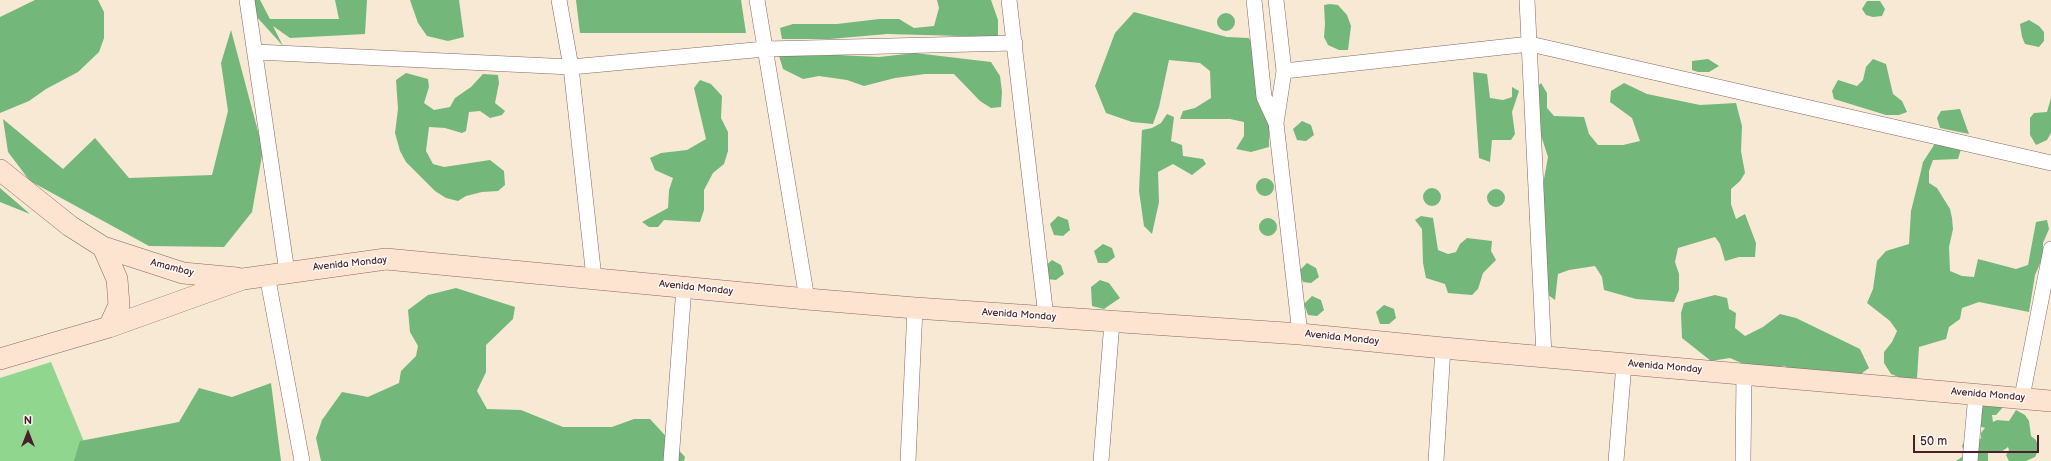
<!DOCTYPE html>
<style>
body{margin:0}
#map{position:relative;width:2051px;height:461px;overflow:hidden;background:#f7e9d4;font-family:"Balsamiq Sans",sans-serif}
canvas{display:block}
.north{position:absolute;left:8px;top:413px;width:40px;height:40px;-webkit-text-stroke:3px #fdfcf7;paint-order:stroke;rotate:0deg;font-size:11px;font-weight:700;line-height:16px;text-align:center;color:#4a1f2b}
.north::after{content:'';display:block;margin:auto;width:14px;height:18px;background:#4a1f2b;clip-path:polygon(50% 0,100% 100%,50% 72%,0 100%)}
.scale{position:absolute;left:1913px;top:435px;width:126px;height:18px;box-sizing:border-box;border:2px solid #4a1f2b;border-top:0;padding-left:5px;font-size:12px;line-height:14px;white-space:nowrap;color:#4a1f2b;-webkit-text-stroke:3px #fdfcf7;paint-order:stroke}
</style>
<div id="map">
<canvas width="2051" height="461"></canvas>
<div class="north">N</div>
<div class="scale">50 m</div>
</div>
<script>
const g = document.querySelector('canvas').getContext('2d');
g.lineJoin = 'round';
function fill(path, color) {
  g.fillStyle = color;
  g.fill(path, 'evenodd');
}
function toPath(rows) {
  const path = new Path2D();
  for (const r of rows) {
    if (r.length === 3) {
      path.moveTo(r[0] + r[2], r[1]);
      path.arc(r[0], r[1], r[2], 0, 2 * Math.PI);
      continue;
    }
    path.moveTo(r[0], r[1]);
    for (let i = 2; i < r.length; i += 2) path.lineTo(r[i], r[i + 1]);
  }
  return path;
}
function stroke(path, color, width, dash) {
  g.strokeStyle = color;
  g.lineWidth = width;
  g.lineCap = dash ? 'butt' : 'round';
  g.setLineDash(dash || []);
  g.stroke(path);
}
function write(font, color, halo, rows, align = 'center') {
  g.font = font + ' "Balsamiq Sans",sans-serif';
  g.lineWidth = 3;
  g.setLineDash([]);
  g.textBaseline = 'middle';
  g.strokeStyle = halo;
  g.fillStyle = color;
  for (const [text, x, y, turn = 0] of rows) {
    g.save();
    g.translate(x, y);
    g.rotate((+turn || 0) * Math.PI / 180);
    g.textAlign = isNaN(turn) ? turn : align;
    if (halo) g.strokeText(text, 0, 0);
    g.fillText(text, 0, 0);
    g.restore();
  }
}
const green = toPath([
 [51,362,92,461,0,461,0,378]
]);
const forest = toPath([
 [35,0,98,0,104,12,104,38,99,52,78,72,46,89,29,101,0,113,0,17],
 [253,0,260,0,270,19,339,19,335,0,367,0,365,34,290,38,273,26,283,46,256,16],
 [410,0,459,0,464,37,448,41,427,36,418,23],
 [576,0,741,0,746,33,580,33],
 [937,0,991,0,998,20,998,37,887,34,830,39,782,39,780,28,793,24,837,24,879,19,899,19,914,28,934,26,939,8],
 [1867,1,1880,1,1885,9,1882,16,1873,17,1866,15,1862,9],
 [1330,4,1338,5,1347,15,1351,26,1348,50,1339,50,1328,45,1324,37,1325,24,1324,5],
 [1134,12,1227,37,1249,38,1257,58,1269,120,1269,147,1251,152,1236,149,1244,136,1244,122,1230,119,1180,119,1183,111,1195,108,1211,98,1210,71,1200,63,1169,60,1159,107,1153,124,1132,122,1106,113,1095,86,1115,33],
 [1226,22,9],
 [2029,20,2039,26,2044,32,2044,41,2039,47,2025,44,2022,37,2020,24],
 [231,30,263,150,252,212,224,247,149,246,30,181,8,152,3,119,63,169,95,138,129,178,212,175,228,111,221,63],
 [915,53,991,62,1000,76,1002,92,1001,107,991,108,980,101,954,74,925,74,895,78,864,86,847,80,819,76,803,79,783,69,779,56,838,55,879,57],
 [1708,59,1719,66,1709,72,1698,72,1692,70,1692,61],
 [1873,59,1886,64,1893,94,1902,101,1907,112,1899,115,1886,115,1834,99,1832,91,1838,80,1857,86,1863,80,1866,67],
 [1473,72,1487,74,1490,98,1503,100,1512,97,1512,87,1519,91,1512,112,1515,134,1511,140,1492,140,1490,162,1479,158],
 [406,73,428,79,429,87,424,103,434,110,450,107,455,98,471,87,483,74,498,75,499,83,495,103,505,111,502,115,490,118,480,111,469,112,466,131,462,133,445,128,429,127,426,151,433,164,444,167,490,160,504,171,505,185,498,191,482,192,466,196,458,201,446,198,435,191,406,162,400,151,395,133,398,109,396,80],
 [700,80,711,84,722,96,721,118,728,132,728,151,724,164,713,173,704,190,704,210,700,222,664,220,658,227,649,227,642,222,668,208,669,190,673,178,655,170,650,158,661,153,687,150,706,139,694,88],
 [1541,83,1547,93,1547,108,1554,116,1584,117,1589,134,1598,145,1623,145,1640,141,1632,118,1610,102,1611,91,1624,83,1647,94,1700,105,1736,103,1742,126,1741,151,1745,173,1740,181,1731,189,1731,204,1736,219,1745,214,1756,243,1755,257,1739,257,1725,261,1720,244,1715,237,1678,248,1675,262,1679,274,1679,290,1674,302,1636,299,1604,290,1602,277,1595,266,1569,270,1558,274,1555,300,1544,292,1542,190,1548,157,1536,120,1534,90],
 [2051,98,2051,133,2047,140,2036,145,2030,135,2030,118,2034,113,2047,112],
 [1960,109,1969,134,1940,128,1937,118,1941,111],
 [1167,114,1174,117,1171,141,1182,145,1183,156,1203,159,1206,164,1192,175,1173,164,1158,172,1159,202,1152,234,1144,226,1139,191,1142,130,1152,128,1161,123],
 [1302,121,1311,125,1314,135,1306,141,1297,140,1293,129],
 [1936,142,1961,149,1958,159,1933,160,1929,171,1929,183,1937,188,1950,209,1952,218,1953,229,1949,247,1950,271,1962,276,1974,277,1978,259,2016,269,2028,265,2036,222,2047,220,2049,229,2043,243,2043,257,2035,275,2029,312,1979,302,1962,308,1960,319,1949,327,1946,339,1919,347,1917,378,1904,379,1891,374,1884,363,1884,352,1892,342,1897,331,1890,321,1867,303,1873,289,1877,261,1886,251,1909,244,1911,211,1921,171,1923,162],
 [1265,187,9],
 [1432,197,9],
 [0,188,30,214,0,202],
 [1496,198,9],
 [1058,216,1068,220,1070,230,1063,236,1054,235,1050,224],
 [1421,216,1433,218,1438,250,1448,254,1456,252,1460,244,1467,238,1492,241,1491,251,1496,260,1483,273,1478,289,1472,295,1448,293,1445,284,1426,278,1423,263,1422,229,1415,220],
 [1268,227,9],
 [1103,244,1112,248,1115,257,1107,263,1098,263,1094,251],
 [1052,260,1061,265,1064,274,1056,280,1047,279,1043,268],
 [1307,263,1316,268,1319,277,1311,283,1303,282,1299,271],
 [1100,280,1109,283,1120,298,1104,309,1092,306,1091,287],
 [456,288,515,307,513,319,486,345,486,372,477,391,487,409,521,410,563,427,612,427,634,419,650,419,685,457,684,461,321,461,316,438,322,420,342,392,368,397,399,383,401,371,416,356,418,346,410,332,408,310,428,295],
 [1715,295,1727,298,1729,309,1736,313,1735,328,1745,336,1763,327,1780,314,1796,318,1860,349,1869,368,1858,376,1844,375,1825,370,1820,375,1798,371,1784,366,1766,370,1748,366,1730,358,1711,361,1682,338,1681,313,1684,303],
 [1312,296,1321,300,1324,310,1317,316,1308,315,1304,304],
 [1384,305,1394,309,1396,318,1389,324,1380,324,1376,312],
 [271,383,281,461,74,461,80,441,179,422,199,388,232,397],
 [1983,402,2004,406,1996,415,1992,415,1993,422,1997,420,2009,421,2016,410,2025,415,2029,421,2031,436,2036,440,2039,449,2035,457,2026,461,2009,461,2006,455,2009,450,2008,447,2000,453,1988,453,1988,461,1956,461,1965,455,1962,446,1968,435,1973,433,1981,439,1981,433,1985,428,1978,426,1978,421,1982,420,1979,411,1983,408]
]);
const street = toPath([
 [247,0,287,272],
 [559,0,571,67,594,278],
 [757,0,807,299],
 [1009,0,1046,317],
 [1254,0,1264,97,1276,123],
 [1276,0,1284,71,1276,123,1300,334],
 [1527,0,1544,356],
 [256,52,571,67,765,49,1015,43],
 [1284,71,1530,44,2051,163],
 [267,275,302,461],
 [2022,397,2051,249],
 [671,461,684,287],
 [908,461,915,308],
 [1101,461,1112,322],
 [1436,461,1443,348],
 [1616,461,1624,364],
 [1743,461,1744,373],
 [1970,461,1976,394]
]);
const secondary = toPath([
 [0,170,70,226,103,247,183,273,237,278],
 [103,247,117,279,119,305,109,327],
 [0,359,109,327,243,279,386,259,807,299,915,308,1300,334,1443,348,2051,401]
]);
const streetNames = [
 ["Avenida Monday",350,264,-6],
 ["Amambay",172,268,14],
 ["Avenida Monday",696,288,6],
 ["Avenida Monday",1019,315,4],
 ["Avenida Monday",1342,338,6],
 ["Avenida Monday",1665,367,5],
 ["Avenida Monday",1988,395,5]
];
fill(green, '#90d68f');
fill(forest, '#74b77a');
stroke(street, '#876666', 16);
stroke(secondary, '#876666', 22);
stroke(street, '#fff', 15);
stroke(secondary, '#fde4d0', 21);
write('10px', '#4a1f2b', '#fdfcf7', streetNames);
</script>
